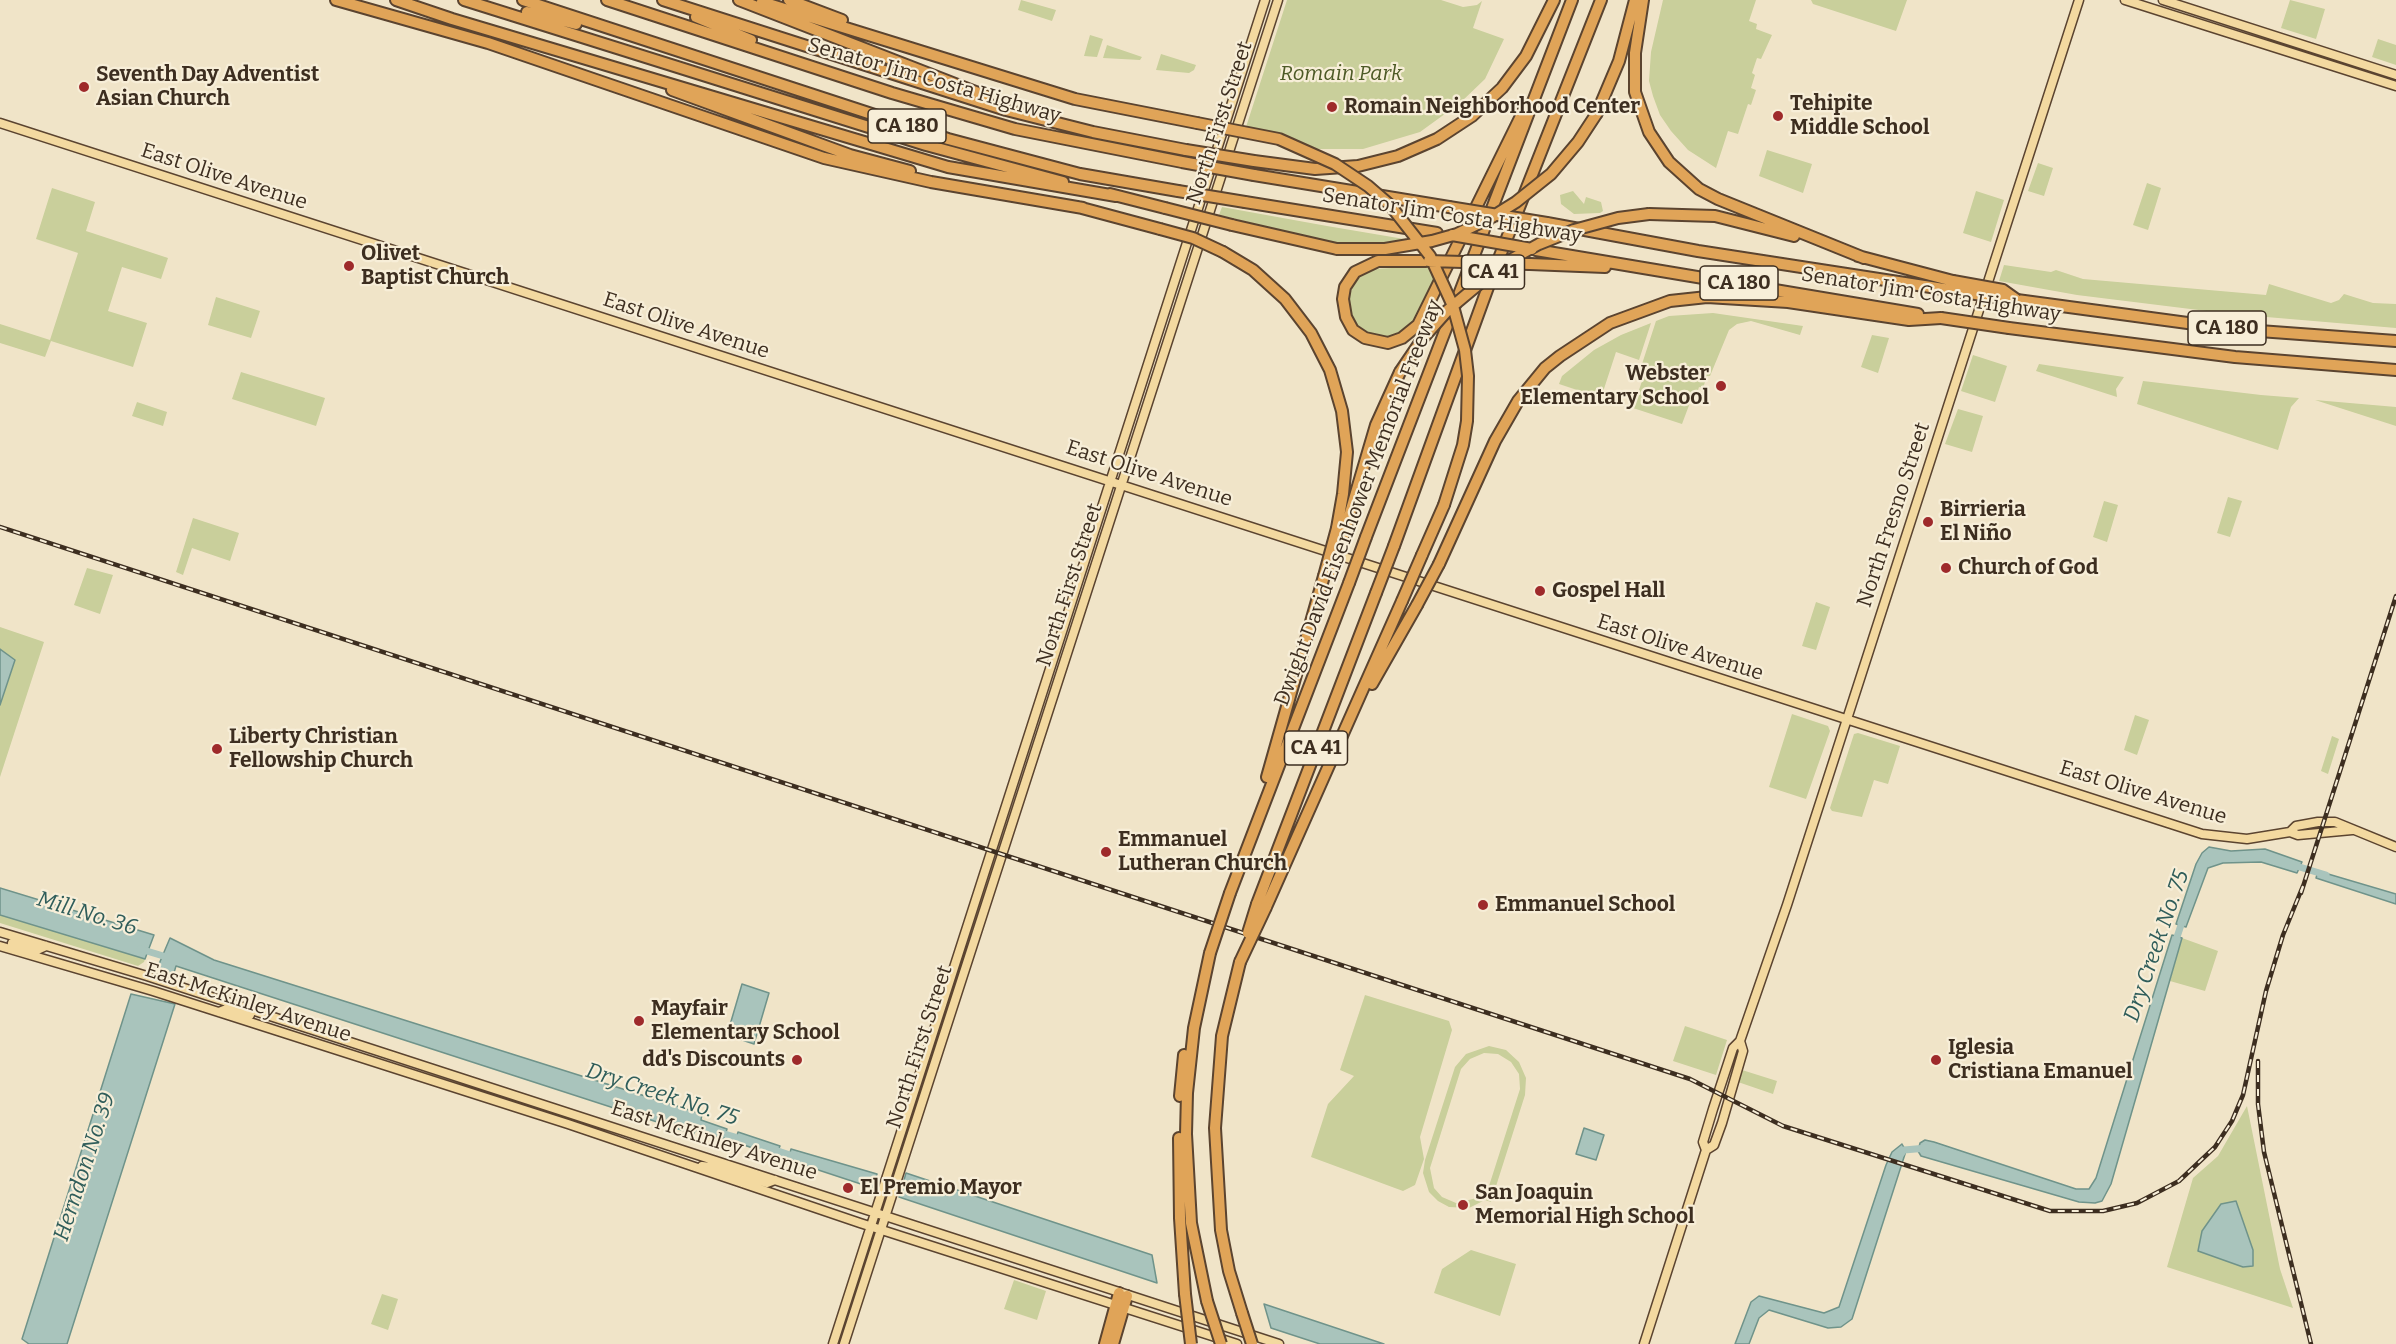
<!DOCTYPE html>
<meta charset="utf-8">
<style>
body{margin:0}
canvas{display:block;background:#f0e4c8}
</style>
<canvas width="2396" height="1344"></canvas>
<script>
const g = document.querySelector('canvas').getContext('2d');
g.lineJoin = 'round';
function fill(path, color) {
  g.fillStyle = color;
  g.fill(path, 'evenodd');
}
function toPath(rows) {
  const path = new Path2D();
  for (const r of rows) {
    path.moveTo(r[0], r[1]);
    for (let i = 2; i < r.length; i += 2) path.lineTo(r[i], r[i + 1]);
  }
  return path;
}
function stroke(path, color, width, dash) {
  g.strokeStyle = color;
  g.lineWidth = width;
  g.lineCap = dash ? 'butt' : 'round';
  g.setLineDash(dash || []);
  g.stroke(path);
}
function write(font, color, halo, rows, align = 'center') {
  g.font = font + ' Bitter,serif';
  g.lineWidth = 4.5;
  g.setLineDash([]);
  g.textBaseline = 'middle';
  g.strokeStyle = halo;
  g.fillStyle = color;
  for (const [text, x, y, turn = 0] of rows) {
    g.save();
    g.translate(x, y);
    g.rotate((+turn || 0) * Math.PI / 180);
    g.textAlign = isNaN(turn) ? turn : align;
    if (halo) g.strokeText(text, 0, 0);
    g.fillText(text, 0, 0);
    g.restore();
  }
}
const green = toPath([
 [1021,0,1056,10,1052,21,1018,10],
 [1287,0,1441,0,1463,7,1477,5,1482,1,1473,28,1504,39,1485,79,1460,103,1420,132,1363,149,1316,149,1291,139,1246,127],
 [1663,0,1756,0,1749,21,1757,24,1756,29,1772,35,1761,59,1757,58,1752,73,1755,75,1751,88,1756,90,1751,105,1748,104,1738,134,1728,131,1716,168,1688,150,1671,131,1660,115,1653,96,1649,81,1651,52],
 [1811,0,1907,0,1896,31,1813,4],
 [2290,0,2325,9,2316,39,2281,28],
 [1090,35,1103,39,1097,57,1084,56],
 [2378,39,2396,45,2396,65,2372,57],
 [1107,45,1142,57,1140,60,1103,58],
 [1161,54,1196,65,1194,70,1189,73,1156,70],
 [1767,150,1812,164,1803,193,1759,176],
 [2038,163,2053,168,2044,196,2028,191],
 [2147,183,2161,188,2148,230,2133,225],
 [52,188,95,202,86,231,168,258,161,279,122,267,108,311,147,323,133,367,51,341,45,357,0,343,0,324,50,340,78,253,36,239],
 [1573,191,1584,204,1586,197,1601,202,1603,211,1600,213,1574,214,1561,204,1560,195],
 [1976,191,2004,200,1991,242,1963,233],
 [1222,207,1327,226,1410,240,1373,244,1328,242,1219,215],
 [2004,265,2051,272,2056,270,2083,279,2266,295,2269,284,2331,303,2339,300,2344,294,2373,303,2396,304,2396,328,2231,314,2077,295,1999,281],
 [1429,266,1436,278,1414,323,1402,333,1387,338,1365,333,1356,324,1349,311,1349,298,1354,282,1360,276,1373,269],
 [216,297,260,311,251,338,208,325],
 [1713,313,1803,326,1800,335,1751,321,1737,324,1729,330,1710,376,1707,376,1703,388,1699,387,1695,400,1691,400,1682,424,1633,408,1642,381,1642,364,1656,321,1669,316],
 [1651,323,1639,360,1616,352,1601,398,1559,384,1562,376,1594,350,1621,335],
 [1872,335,1889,338,1878,373,1861,367],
 [1973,355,2007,366,1995,402,1961,391],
 [2039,364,2124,377,2116,389,2117,397,2036,371],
 [241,372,325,398,316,426,232,399],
 [2143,381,2261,395,2299,398,2291,407,2278,450,2137,404],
 [2315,400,2396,407,2396,426],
 [137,402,167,412,163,426,132,416],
 [1958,409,1983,416,1972,452,1945,444],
 [2228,497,2242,501,2230,537,2217,533],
 [2104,501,2118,505,2107,542,2093,537],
 [193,518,239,533,230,561,192,548,183,575,176,572],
 [87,568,113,575,100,614,74,605],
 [1816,602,1830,607,1816,650,1802,646],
 [0,627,44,642,0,777],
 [1792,714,1828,726,1830,731,1806,799,1769,787],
 [2135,715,2149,720,2137,755,2124,750],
 [1858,733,1900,746,1888,784,1874,780,1862,817,1832,811,1830,808,1854,734],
 [2332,736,2339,739,2328,774,2321,771],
 [0,915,145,959,144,962,138,966,0,923],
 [2182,938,2218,951,2205,991,2170,981],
 [1365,995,1449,1021,1452,1030,1420,1137,1424,1159,1415,1185,1403,1191,1311,1157,1328,1104,1354,1076,1340,1070],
 [1685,1026,1727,1040,1716,1075,1673,1061],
 [1489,1046,1506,1050,1519,1062,1526,1078,1525,1095,1491,1202,1485,1200,1469,1208,1449,1207,1438,1201,1429,1192,1423,1173,1425,1160,1455,1067,1466,1054],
 [1484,1053,1498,1054,1511,1062,1519,1074,1520,1089,1489,1186,1477,1198,1456,1203,1442,1197,1434,1188,1430,1168,1461,1069,1470,1059],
 [1742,1070,1777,1081,1773,1094,1738,1082],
 [2247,1106,2280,1269,2293,1308,2167,1267,2193,1178,2218,1156],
 [1471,1250,1516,1264,1500,1316,1434,1293,1442,1269],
 [1014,1280,1046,1291,1037,1320,1004,1309],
 [382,1294,398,1299,388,1330,371,1324]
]);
const water = toPath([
 [0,649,15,660,0,705,0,649],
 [2209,847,2231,851,2265,849,2302,862,2297,873,2261,862,2223,863,2208,868,2186,927,2176,924,2196,864,2202,853,2209,847],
 [2318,871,2396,894,2396,904,2316,878,2318,871],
 [0,888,154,935,145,959,0,915,0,888],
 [2172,935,2182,938,2111,1184,2102,1201,2095,1203,2079,1202,1921,1156,1918,1151,1920,1143,1925,1140,1934,1142,2076,1189,2089,1189,2096,1178,2172,935],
 [170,938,214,960,702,1114,701,1120,727,1129,724,1139,695,1130,694,1134,176,966,173,976,160,972,159,964,170,938],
 [742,984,769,993,754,1044,727,1035,742,984],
 [131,994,175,1004,67,1344,29,1344,22,1339,131,994],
 [1584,1128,1604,1135,1596,1160,1576,1154,1584,1128],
 [738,1132,780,1146,776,1156,735,1142,738,1132],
 [1902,1144,1906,1151,1852,1319,1841,1327,1828,1328,1769,1310,1759,1318,1749,1344,1735,1344,1751,1302,1759,1296,1824,1313,1839,1307,1886,1165,1892,1152,1902,1144],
 [791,1149,877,1174,873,1188,788,1160,791,1149],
 [906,1173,1152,1255,1157,1283,899,1197,906,1173],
 [2236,1201,2253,1250,2253,1266,2243,1267,2198,1251,2202,1231,2221,1204,2236,1201],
 [1264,1304,1384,1344,1320,1344,1271,1328,1264,1304]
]);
const canal = toPath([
 [2293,865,2326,875],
 [2175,943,2183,919],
 [140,949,170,958],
 [718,1132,745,1140],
 [769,1148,796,1157],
 [1901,1154,1904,1150,1927,1148],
 [867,1179,908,1192]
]);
const major = toPath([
 [2125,0,2396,86],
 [2163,0,2396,75],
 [0,123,2202,834,2247,839,2290,832,2298,835,2352,830],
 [2290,832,2296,826,2318,822,2335,822,2396,847],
 [0,932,147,976,1279,1344],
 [12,943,37,950,46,946],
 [0,946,153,991,568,1124,860,1223,1237,1344],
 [219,1012,229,1008,250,1015],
 [1706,1150,1714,1145,1722,1123,1743,1051,1740,1041],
 [702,1166,719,1168,767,1183,775,1180],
 [833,1344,1265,0],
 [844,1344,1278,0],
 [1644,1344,1706,1150,1703,1142,1713,1109,1733,1048,1740,1041,1787,905,2079,0]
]);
const highway = toPath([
 [336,0,488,43,824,158,931,182,1083,208],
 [396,0,452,19,948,167,1116,196],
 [464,0,926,145,1063,182],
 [523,0,948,139,1080,174,1178,191],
 [607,0,892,93,1015,129,1182,162],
 [663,0,1006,110,1093,132,1186,150],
 [739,0,986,96],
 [789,0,842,20],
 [1643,0,1635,53,1635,92,1649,132,1669,162,1699,189,1718,199,1864,258],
 [762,2,1075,99,1197,123],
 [527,12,576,24],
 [696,17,751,40],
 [672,90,850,155,910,171],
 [1597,113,1619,61,1635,0],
 [1254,161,1315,169,1358,166,1398,156,1437,139,1472,116,1502,88,1526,56,1554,0],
 [1254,175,1449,207],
 [1110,194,1165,208],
 [1245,202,1437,233],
 [1078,207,1160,229],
 [1649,214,1715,216,1794,236],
 [1547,223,1698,251,1950,290],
 [1232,225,1337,249],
 [1536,250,1918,314],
 [1223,252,1253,270,1285,299,1311,333,1330,370,1342,411,1347,452,1343,494,1337,528],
 [1858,256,1953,281],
 [1426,261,1378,261,1355,272,1345,287,1343,299,1346,317,1353,330,1365,338,1388,343,1402,338,1418,325,1524,110],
 [1530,264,1605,267],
 [2017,300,2232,329,2396,341],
 [2009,328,2235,357,2396,370],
 [1345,530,1376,425,1400,372],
 [1366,537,1572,0],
 [1394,546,1492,276,1601,0],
 [1422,555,1444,505],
 [1439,564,1495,441,1518,401,1545,368,1560,356,1610,323,1670,301,1707,297,1788,302,1909,320,1941,318],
 [1372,684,1417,605],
 [1267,777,1324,576],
 [1230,893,1349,583],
 [1257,904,1376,593],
 [1266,907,1402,601],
 [1240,962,1222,1036,1215,1128,1221,1230,1229,1271,1242,1313],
 [1180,1096,1184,1055],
 [1179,1138,1180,1218,1185,1294],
 [1207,1301,1191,1223,1186,1134,1187,1093,1194,1028,1210,953],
 [1105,1344,1119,1293],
 [1113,1344,1127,1296]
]);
const rail = toPath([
 [0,527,1690,1079,1783,1126,2050,1211,2103,1211,2137,1203,2179,1181,2215,1147,2232,1121,2243,1095,2266,991,2283,935,2303,886],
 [2301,893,2396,596],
 [2258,1061,2258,1104,2264,1152,2311,1344]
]);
const highwayBridge = toPath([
 [1197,123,1279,139,1335,164,1368,186,1390,205,1430,256,1453,306,1465,350,1468,376,1467,421,1463,445,1444,505],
 [1186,150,1254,161],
 [1182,162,1254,175],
 [1178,191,1245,202],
 [1449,207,1547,223],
 [1165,208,1232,225],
 [1160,229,1193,238,1223,252],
 [1452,235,1532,249],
 [1337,249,1385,249,1432,241,1457,234,1492,217,1516,202,1551,174,1578,142,1597,113],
 [1429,261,1530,264],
 [1953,281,2003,290,2017,300],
 [1950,290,2014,300],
 [1941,318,2009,328],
 [1400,372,1423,338,1448,310,1503,264,1539,244,1574,230,1618,218,1649,214],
 [1332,573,1345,530],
 [1324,576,1337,528],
 [1349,583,1366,537],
 [1376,593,1394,546],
 [1402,601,1422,555],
 [1417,605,1439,564],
 [1248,933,1257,904],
 [1210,953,1230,893],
 [1240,962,1266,907],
 [1185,1294,1191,1344],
 [1207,1301,1221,1344],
 [1242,1313,1252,1344]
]);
const markers = [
 [84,87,6,"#9e2a2b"],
 [1332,107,6,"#9e2a2b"],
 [1778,116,6,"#9e2a2b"],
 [349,266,6,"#9e2a2b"],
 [1721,386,6,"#9e2a2b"],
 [1928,522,6,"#9e2a2b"],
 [1946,568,6,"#9e2a2b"],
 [1540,591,6,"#9e2a2b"],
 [217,749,6,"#9e2a2b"],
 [1106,852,6,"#9e2a2b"],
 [1483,905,6,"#9e2a2b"],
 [639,1021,6,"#9e2a2b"],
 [797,1060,6,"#9e2a2b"],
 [1936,1060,6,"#9e2a2b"],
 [848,1188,6,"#9e2a2b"],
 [1463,1205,6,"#9e2a2b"]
];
const shields = [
 [907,126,78],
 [1493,272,63],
 [1739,283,78],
 [2227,328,78],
 [1316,748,63]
];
const shieldNames = [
 ["CA 180",907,126],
 ["CA 41",1493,272],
 ["CA 180",1739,283],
 ["CA 180",2227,328],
 ["CA 41",1316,748]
];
const parkNames = [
 ["Romain Park",1341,74]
];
const poiNames = [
 ["Seventh Day Adventist",96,75],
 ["Asian Church",96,99],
 ["Tehipite",1790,104],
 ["Middle School",1790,128],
 ["Romain Neighborhood Center",1344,107],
 ["Olivet",361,254],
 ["Baptist Church",361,278],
 ["Webster",1709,374,"right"],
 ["Elementary School",1709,398,"right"],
 ["Birrieria",1940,510],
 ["El Niño",1940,534],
 ["Church of God",1958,568],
 ["Gospel Hall",1552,591],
 ["Liberty Christian",229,737],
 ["Fellowship Church",229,761],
 ["Emmanuel",1118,840],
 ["Lutheran Church",1118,864],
 ["Emmanuel School",1495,905],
 ["Mayfair",651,1009],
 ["Elementary School",651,1033],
 ["Iglesia",1948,1048],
 ["Cristiana Emanuel",1948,1072],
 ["dd's Discounts",785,1060,"right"],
 ["El Premio Mayor",860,1188],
 ["San Joaquin",1475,1193],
 ["Memorial High School",1475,1217]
];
const streetNames = [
 ["Senator Jim Costa Highway",934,81,16],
 ["North First Street",1220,123,-72],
 ["East Olive Avenue",224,177,18],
 ["Senator Jim Costa Highway",1452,216,9],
 ["Senator Jim Costa Highway",1931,295,9],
 ["East Olive Avenue",686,326,18],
 ["East Olive Avenue",1149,474,18],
 ["Dwight David Eisenhower Memorial Freeway",1359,503,-69],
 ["North Fresno Street",1894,515,-72],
 ["North First Street",1070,585,-72],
 ["East Olive Avenue",1680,648,18],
 ["East Olive Avenue",2143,793,17],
 ["East McKinley Avenue",248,1003,18],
 ["North First Street",920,1047,-72],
 ["East McKinley Avenue",714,1141,18]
];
const waterNames = [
 ["Mill No. 36",87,914,17],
 ["Dry Creek No. 75",2157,946,-71],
 ["Dry Creek No. 75",662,1095,18],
 ["Herndon No. 39",85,1167,-72]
];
fill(green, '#c9cf9b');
fill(water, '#a9c4bc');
stroke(water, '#6f938a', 1.5);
stroke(canal, '#a9c4bc', 7);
stroke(major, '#5b4430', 11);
stroke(highway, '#5b4430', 14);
stroke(major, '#f3d9a0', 8);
stroke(highway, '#e0a458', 10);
stroke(rail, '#3d2e20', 4.5);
stroke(rail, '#f7eed8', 2, [7]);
stroke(highwayBridge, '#5b4430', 14, []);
stroke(highwayBridge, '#e0a458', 10);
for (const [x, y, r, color] of markers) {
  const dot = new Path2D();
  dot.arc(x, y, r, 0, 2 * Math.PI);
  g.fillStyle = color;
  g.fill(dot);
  stroke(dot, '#f7eed8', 2);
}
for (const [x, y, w] of shields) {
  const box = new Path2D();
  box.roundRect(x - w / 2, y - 17, w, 34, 4.5);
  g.fillStyle = '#f7eed8';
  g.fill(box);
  stroke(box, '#3d2e20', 1.5);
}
write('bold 20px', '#3d2e20', null, shieldNames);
write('italic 21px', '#4d5a26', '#f7eed8', parkNames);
write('bold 21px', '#3d2e20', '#f7eed8', poiNames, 'left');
write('21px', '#3d2e20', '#f7eed8', streetNames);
write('italic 22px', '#2f5d5a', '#f7eed8', waterNames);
</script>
